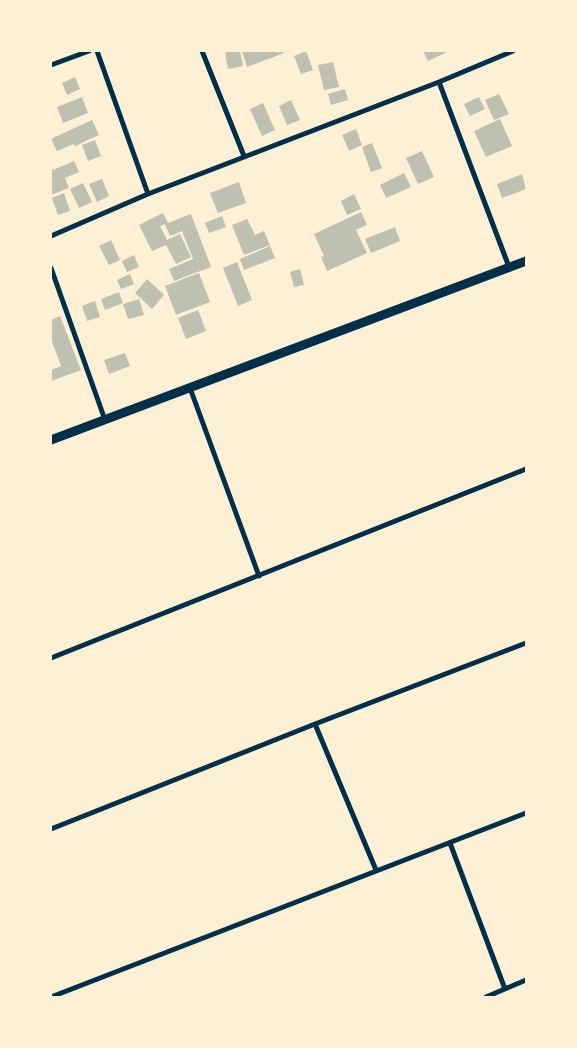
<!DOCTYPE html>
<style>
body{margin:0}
#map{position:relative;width:577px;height:1048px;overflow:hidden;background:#fdf0d5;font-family:"Space Grotesk",sans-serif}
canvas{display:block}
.frame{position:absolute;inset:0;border:52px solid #fdf0d5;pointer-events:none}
</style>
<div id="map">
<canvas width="577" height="1048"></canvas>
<div class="frame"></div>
</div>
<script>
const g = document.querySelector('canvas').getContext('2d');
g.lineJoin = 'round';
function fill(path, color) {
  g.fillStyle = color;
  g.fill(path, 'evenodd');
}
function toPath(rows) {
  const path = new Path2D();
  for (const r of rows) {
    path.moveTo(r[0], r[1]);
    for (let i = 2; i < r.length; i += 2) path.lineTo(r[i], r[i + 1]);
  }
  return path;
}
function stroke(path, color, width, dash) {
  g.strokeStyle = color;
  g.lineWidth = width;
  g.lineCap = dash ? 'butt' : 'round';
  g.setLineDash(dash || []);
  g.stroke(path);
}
const building = toPath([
 [231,51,240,51,243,66,228,69,225,53],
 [242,51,283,51,284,53,247,67],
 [306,51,313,70,301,74,294,56],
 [423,51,449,51,428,61],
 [333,62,339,87,324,90,318,65],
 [75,77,80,89,67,95,62,83],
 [345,89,348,100,331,105,328,94],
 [499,94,509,114,494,120,485,100],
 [82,97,88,113,63,123,57,107],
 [479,97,485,109,470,116,464,104],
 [291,100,300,120,287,125,279,106],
 [263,103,275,130,262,136,250,109],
 [500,119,512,146,486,157,474,131],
 [92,120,99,135,75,146,74,144,57,151,51,139],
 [356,129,362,145,349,151,342,135],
 [95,140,101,156,88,161,82,145],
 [372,143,382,168,371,172,362,147],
 [422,151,434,177,418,184,406,158],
 [74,161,79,172,65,178,69,188,51,195,51,166,53,170],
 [404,173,411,187,386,198,380,185],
 [522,174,526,189,502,198,497,184],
 [102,179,109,196,97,202,89,184],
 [239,182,246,203,218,213,210,193],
 [83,183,92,202,79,208,70,189],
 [64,193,70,211,58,215,52,198],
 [354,194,361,209,347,215,341,201],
 [361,212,367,225,356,230,367,253,327,271,321,257,324,256,314,234],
 [163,213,168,223,191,214,211,267,174,281,169,269,193,259,182,231,170,236,165,224,160,226,167,240,180,234,191,257,176,264,166,245,152,251,139,225],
 [222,216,226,227,209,233,205,223],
 [247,219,255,235,264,231,270,245,244,255,232,225],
 [395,227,400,241,371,253,365,239],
 [111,240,120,260,109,265,99,246],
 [270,246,275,258,244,270,240,259],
 [134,255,139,267,127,272,122,261],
 [237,262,252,300,238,306,223,268],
 [300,269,304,285,294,287,290,272],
 [199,273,210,302,176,315,165,286],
 [130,274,134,284,121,289,117,280],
 [147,279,164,295,152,309,135,293],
 [119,292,123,303,105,310,101,299],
 [139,299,144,315,128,319,123,304],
 [95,301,100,317,87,321,82,306],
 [198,310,206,331,186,339,178,318],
 [60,316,81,370,51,381,51,370,61,366,51,339,51,320],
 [125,353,130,366,109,374,104,360]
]);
const minor = toPath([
 [97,51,148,194],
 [202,51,244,156],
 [51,65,89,51],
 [439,82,509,267],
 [51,236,148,194,439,82,513,51],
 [51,268,105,420],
 [190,388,259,576],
 [51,658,526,469],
 [315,724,376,870],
 [51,829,315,724,526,643],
 [450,843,505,989],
 [51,997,526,813],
 [486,997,526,980]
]);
const tertiary = toPath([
 [51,440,526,261]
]);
fill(building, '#bec0b2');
stroke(minor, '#003049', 5);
stroke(tertiary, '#003049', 9);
</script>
